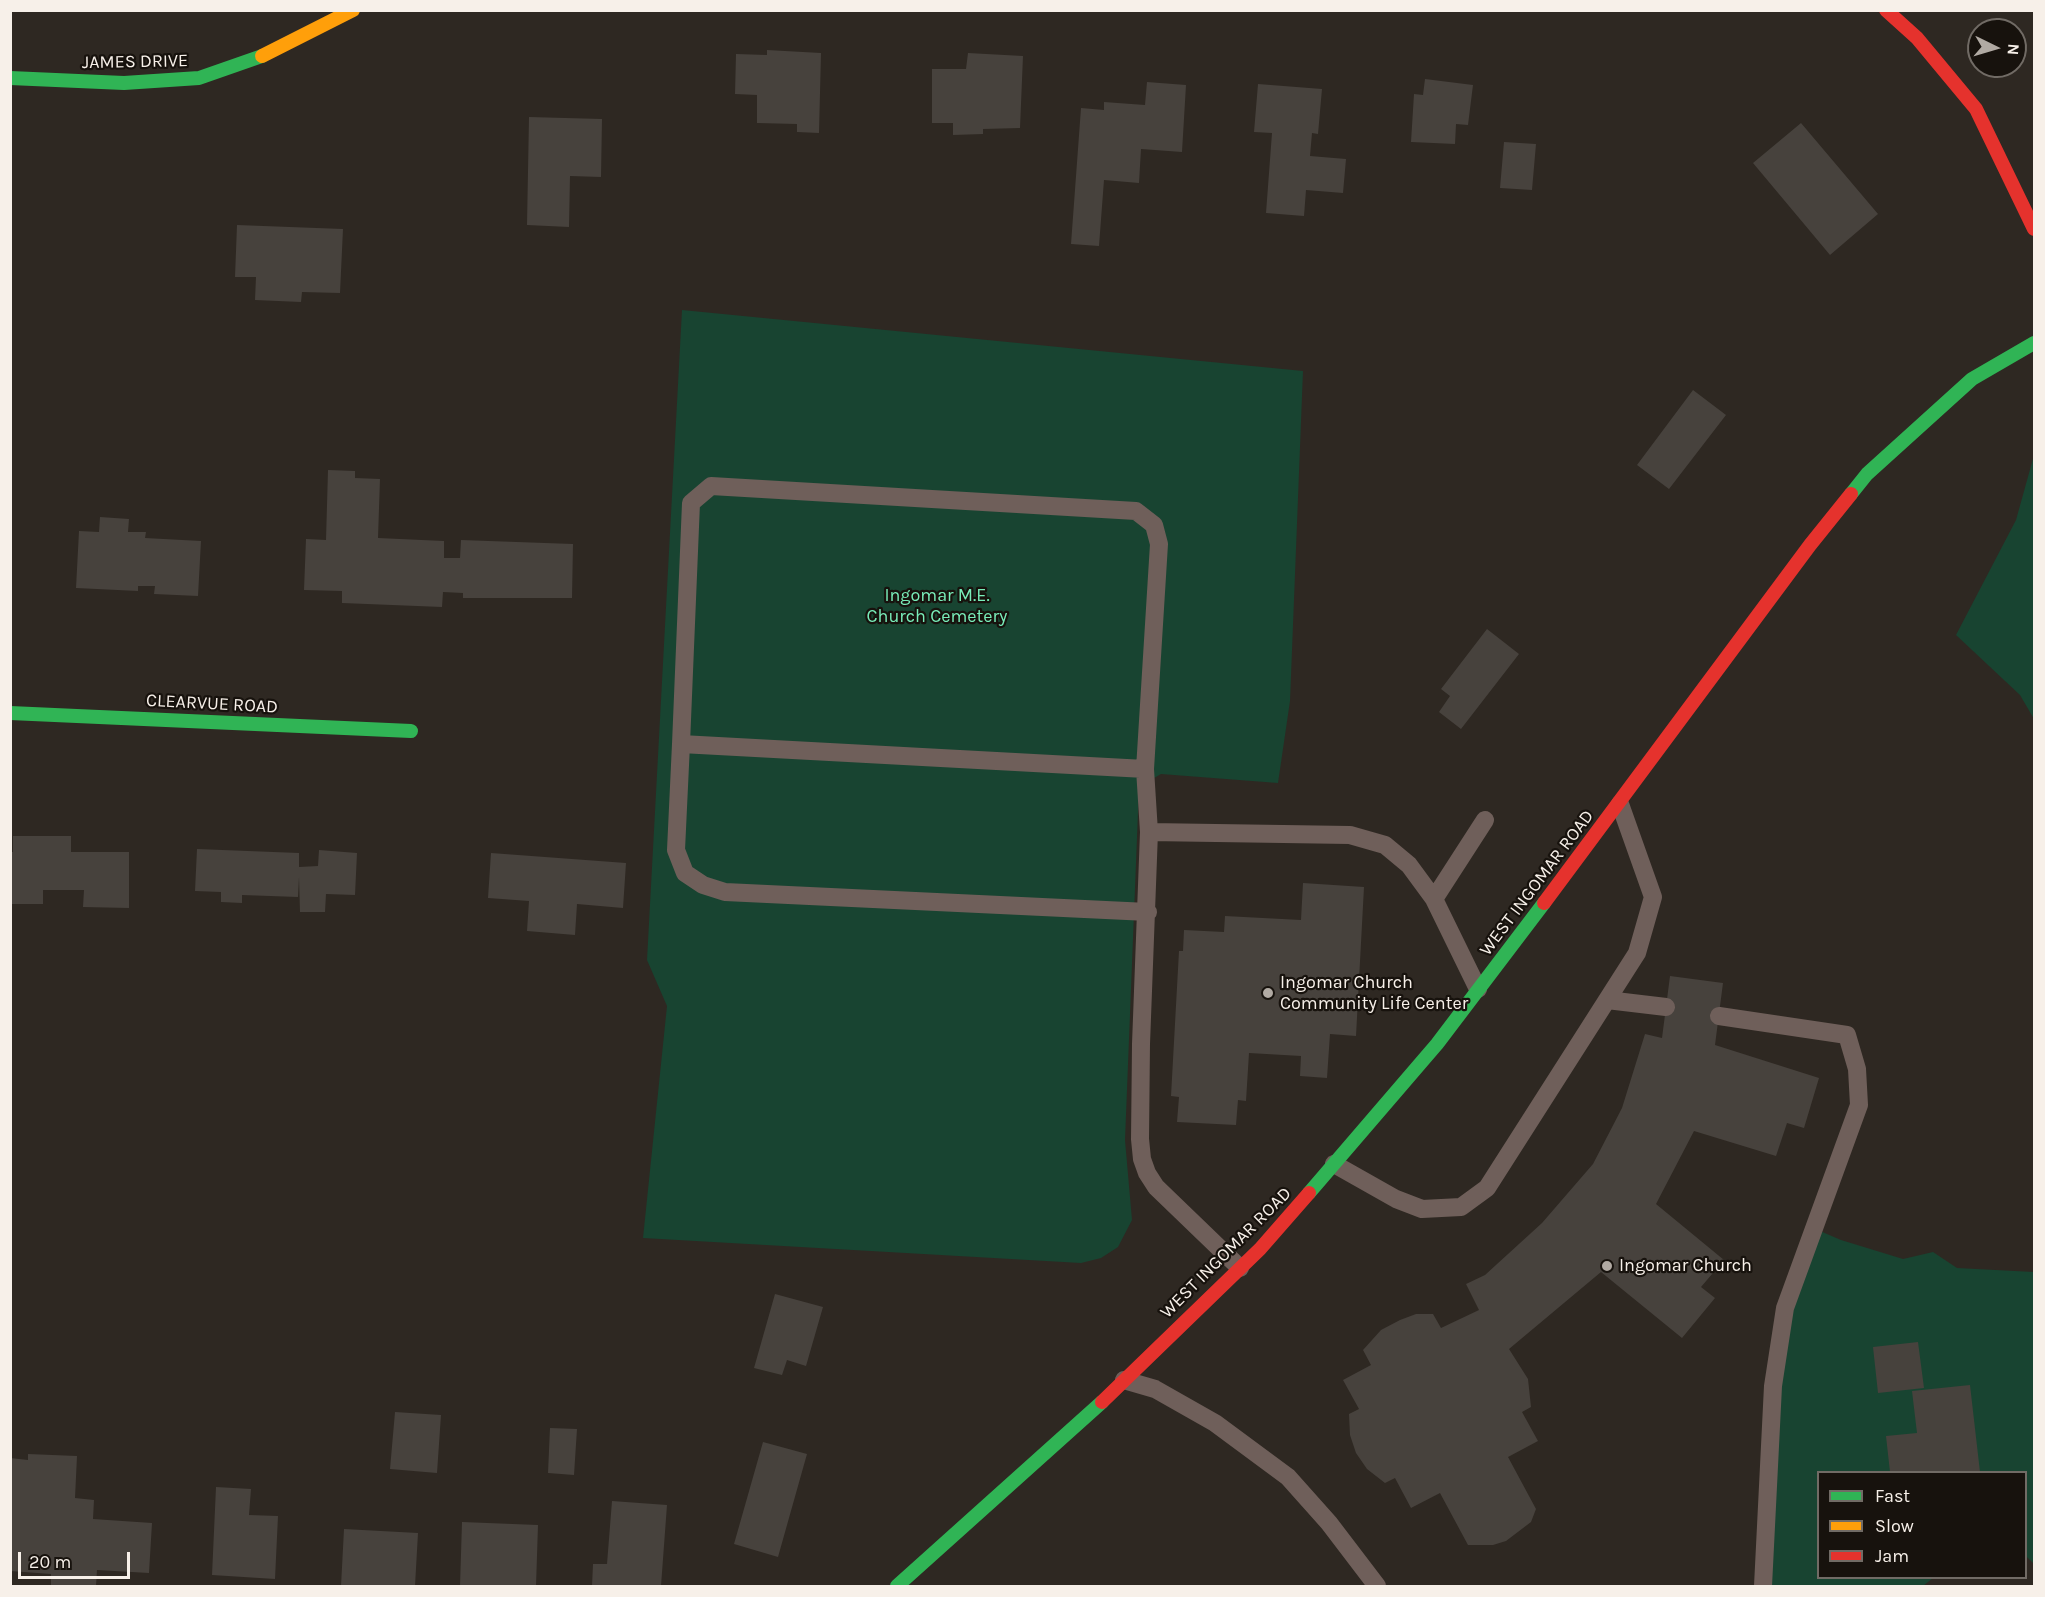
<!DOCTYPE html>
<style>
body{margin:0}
#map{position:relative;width:2045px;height:1597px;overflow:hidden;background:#2e2822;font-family:Karla,sans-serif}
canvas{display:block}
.frame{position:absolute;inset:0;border:12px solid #f7f0e9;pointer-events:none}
.legend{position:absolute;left:1817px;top:1471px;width:210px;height:108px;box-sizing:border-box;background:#17120d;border:2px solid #716b65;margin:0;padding:8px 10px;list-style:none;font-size:18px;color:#f7f0e9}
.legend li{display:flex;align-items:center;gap:12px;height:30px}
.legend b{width:30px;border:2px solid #716b65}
.north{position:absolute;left:1967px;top:18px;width:60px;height:60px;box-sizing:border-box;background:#17120d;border:2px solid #716b65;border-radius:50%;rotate:95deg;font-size:16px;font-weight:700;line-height:24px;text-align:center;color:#f7f0e9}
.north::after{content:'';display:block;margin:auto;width:21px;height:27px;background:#b1aaa3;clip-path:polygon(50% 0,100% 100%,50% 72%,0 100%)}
.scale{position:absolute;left:18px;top:1552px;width:112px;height:27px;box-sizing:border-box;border:3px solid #f7f0e9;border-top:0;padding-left:8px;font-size:18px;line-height:21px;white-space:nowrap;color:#f7f0e9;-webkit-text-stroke:4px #17120d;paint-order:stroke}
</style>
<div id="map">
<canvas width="2045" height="1597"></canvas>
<div class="frame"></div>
<ul class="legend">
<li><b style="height:8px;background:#30b455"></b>Fast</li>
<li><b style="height:8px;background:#ff9f0a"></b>Slow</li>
<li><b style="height:8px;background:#e5322d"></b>Jam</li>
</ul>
<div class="north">N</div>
<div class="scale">20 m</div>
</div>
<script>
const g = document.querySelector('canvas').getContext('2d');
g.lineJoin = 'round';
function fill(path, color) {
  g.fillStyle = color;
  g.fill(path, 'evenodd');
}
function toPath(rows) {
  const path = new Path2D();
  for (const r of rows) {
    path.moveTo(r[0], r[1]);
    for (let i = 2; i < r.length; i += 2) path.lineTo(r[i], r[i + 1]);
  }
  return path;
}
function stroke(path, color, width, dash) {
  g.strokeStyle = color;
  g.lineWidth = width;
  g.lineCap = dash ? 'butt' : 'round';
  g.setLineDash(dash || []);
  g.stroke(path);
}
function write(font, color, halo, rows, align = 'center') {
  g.font = font + ' Karla,sans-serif';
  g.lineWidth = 4.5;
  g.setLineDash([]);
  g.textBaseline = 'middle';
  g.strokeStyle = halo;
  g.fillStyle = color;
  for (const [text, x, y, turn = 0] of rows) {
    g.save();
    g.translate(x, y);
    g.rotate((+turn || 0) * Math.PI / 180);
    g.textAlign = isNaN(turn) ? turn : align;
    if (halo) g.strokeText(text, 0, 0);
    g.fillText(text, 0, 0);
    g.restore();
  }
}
const green = toPath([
 [682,310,1303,371,1290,701,1278,783,1161,774,1139,787,1125,1140,1132,1220,1118,1247,1101,1258,1081,1263,643,1238,667,1006,647,960],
 [2034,455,2034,719,2020,695,1956,635,2016,520],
 [1813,1228,1841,1240,1903,1259,1933,1252,1957,1268,2034,1272,2034,1564,2026,1556,2026,1472,1818,1472,1818,1578,1933,1578,1923,1586,1763,1586,1773,1386]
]);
const building = toPath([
 [767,50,821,53,819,133,797,132,797,124,757,123,757,95,735,94,736,54,767,55],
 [968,53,1023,56,1020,128,983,129,983,134,953,135,953,123,932,123,932,69,966,69],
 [1425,79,1473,85,1468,125,1456,124,1455,144,1411,142,1414,94,1423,95],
 [1147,82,1186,85,1182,152,1141,149,1139,183,1104,180,1099,246,1071,244,1081,108,1104,110,1104,102,1145,105],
 [1258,84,1322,89,1318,134,1312,133,1310,156,1346,159,1343,193,1306,190,1304,216,1266,213,1272,133,1254,132],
 [529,117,602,119,601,177,570,176,569,227,527,225],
 [1801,123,1878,214,1830,255,1753,163],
 [1504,142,1536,144,1532,190,1500,188],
 [237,225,343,229,340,293,302,292,301,302,255,300,256,277,235,277],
 [1693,390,1726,415,1669,489,1637,465],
 [328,470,355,471,355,478,380,479,378,538,444,541,444,558,460,558,461,540,573,544,572,598,463,598,463,593,443,592,442,607,342,603,342,591,304,590,306,539,326,540],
 [100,517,129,519,128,532,146,532,145,538,201,541,198,596,154,594,155,586,138,586,138,591,76,588,79,531,99,532],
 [1487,629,1519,654,1461,729,1439,712,1450,696,1441,689],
 [13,836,71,836,71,852,129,852,129,908,83,907,84,890,43,890,43,904,10,904,10,852,13,852],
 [197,849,299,853,299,867,318,866,319,850,357,853,355,895,326,894,325,912,300,912,299,877,298,897,242,895,242,903,221,902,221,892,195,891],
 [491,853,626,863,623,908,577,904,575,935,527,931,529,901,488,898],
 [1303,883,1364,887,1356,1036,1330,1034,1327,1078,1300,1076,1301,1056,1249,1053,1246,1101,1238,1100,1236,1125,1177,1122,1179,1097,1171,1096,1179,951,1183,951,1184,930,1224,932,1225,916,1301,920],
 [1670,976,1723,983,1715,1045,1819,1078,1804,1128,1787,1123,1776,1156,1694,1131,1656,1204,1724,1260,1701,1287,1715,1298,1682,1338,1601,1272,1509,1349,1528,1379,1531,1407,1522,1412,1538,1441,1508,1457,1536,1509,1531,1522,1506,1541,1493,1545,1468,1545,1440,1493,1411,1508,1395,1478,1385,1483,1367,1469,1356,1453,1350,1435,1349,1414,1359,1409,1343,1380,1371,1365,1363,1350,1381,1330,1400,1320,1416,1314,1433,1314,1441,1328,1479,1310,1466,1284,1485,1275,1542,1223,1593,1164,1622,1108,1645,1034,1662,1038],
 [775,1294,823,1307,806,1366,787,1360,782,1375,754,1368],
 [1918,1342,1924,1388,1878,1393,1873,1347],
 [1970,1385,1980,1472,1890,1472,1886,1436,1917,1433,1912,1391],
 [395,1412,441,1415,437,1473,390,1469],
 [550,1428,577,1429,574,1475,548,1473],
 [763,1442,807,1454,778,1557,734,1544],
 [28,1454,77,1456,75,1498,94,1500,93,1519,152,1523,149,1573,97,1570,96,1586,51,1586,51,1574,10,1571,10,1458,28,1460],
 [216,1487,251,1489,249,1515,278,1516,275,1579,212,1575],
 [612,1501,667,1505,661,1586,592,1586,593,1564,607,1564],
 [462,1522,538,1525,536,1586,460,1586],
 [344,1529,418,1533,415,1586,341,1586]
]);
const lane = toPath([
 [681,744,691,503,711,486,1136,511,1154,525,1159,544,1145,769],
 [1434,899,1478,989],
 [1148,912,725,892,703,885,685,873,676,850,681,744,1145,769,1149,832],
 [1607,1000,1666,1007],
 [1719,1016,1847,1035,1857,1069,1859,1105,1785,1308,1773,1386,1763,1586],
 [1334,1164,1396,1199,1422,1209,1461,1207,1487,1188,1637,953,1653,897,1620,804],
 [1240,1268,1156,1187,1147,1173,1142,1159,1140,1139,1141,1044,1149,832,1350,835,1385,845,1409,865,1434,899,1485,820],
 [1124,1380,1155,1389,1215,1423,1288,1477,1329,1523,1377,1586]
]);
const fast = toPath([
 [10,78,124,83,199,78,262,56],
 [1851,494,1867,474,1972,379,2034,343],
 [10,713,411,731],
 [1309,1193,1437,1044,1544,903],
 [897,1586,1102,1402]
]);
const slow = toPath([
 [262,56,353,10]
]);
const jam = toPath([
 [1886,10,1917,38,1976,109,2034,229],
 [1544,903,1810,545,1851,494],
 [1102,1402,1260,1249,1309,1193]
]);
const markers = [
 [1268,993,6,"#b1aaa3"],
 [1607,1266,6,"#b1aaa3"]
];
const streetNames = [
 ["JAMES DRIVE",135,62,-1],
 ["CLEARVUE ROAD",212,704,3],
 ["WEST INGOMAR ROAD",1537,883,-53],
 ["WEST INGOMAR ROAD",1226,1253,-45]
];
const parkNames = [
 ["Ingomar M.E.",937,596],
 ["Church Cemetery",937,617]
];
const poiNames = [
 ["Ingomar Church",1280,983],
 ["Community Life Center",1280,1004],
 ["Ingomar Church",1619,1266]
];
fill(green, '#184431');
fill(building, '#47423d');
stroke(lane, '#6f5f5a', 18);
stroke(fast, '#30b455', 14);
stroke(slow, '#ff9f0a', 14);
stroke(jam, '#e5322d', 14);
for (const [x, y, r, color] of markers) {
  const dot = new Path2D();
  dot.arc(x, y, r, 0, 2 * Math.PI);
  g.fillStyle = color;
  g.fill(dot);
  stroke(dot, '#17120d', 2);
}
write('18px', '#f7f0e9', '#17120d', streetNames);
write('18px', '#79eeba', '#17120d', parkNames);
write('18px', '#f7f0e9', '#17120d', poiNames, 'left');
</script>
